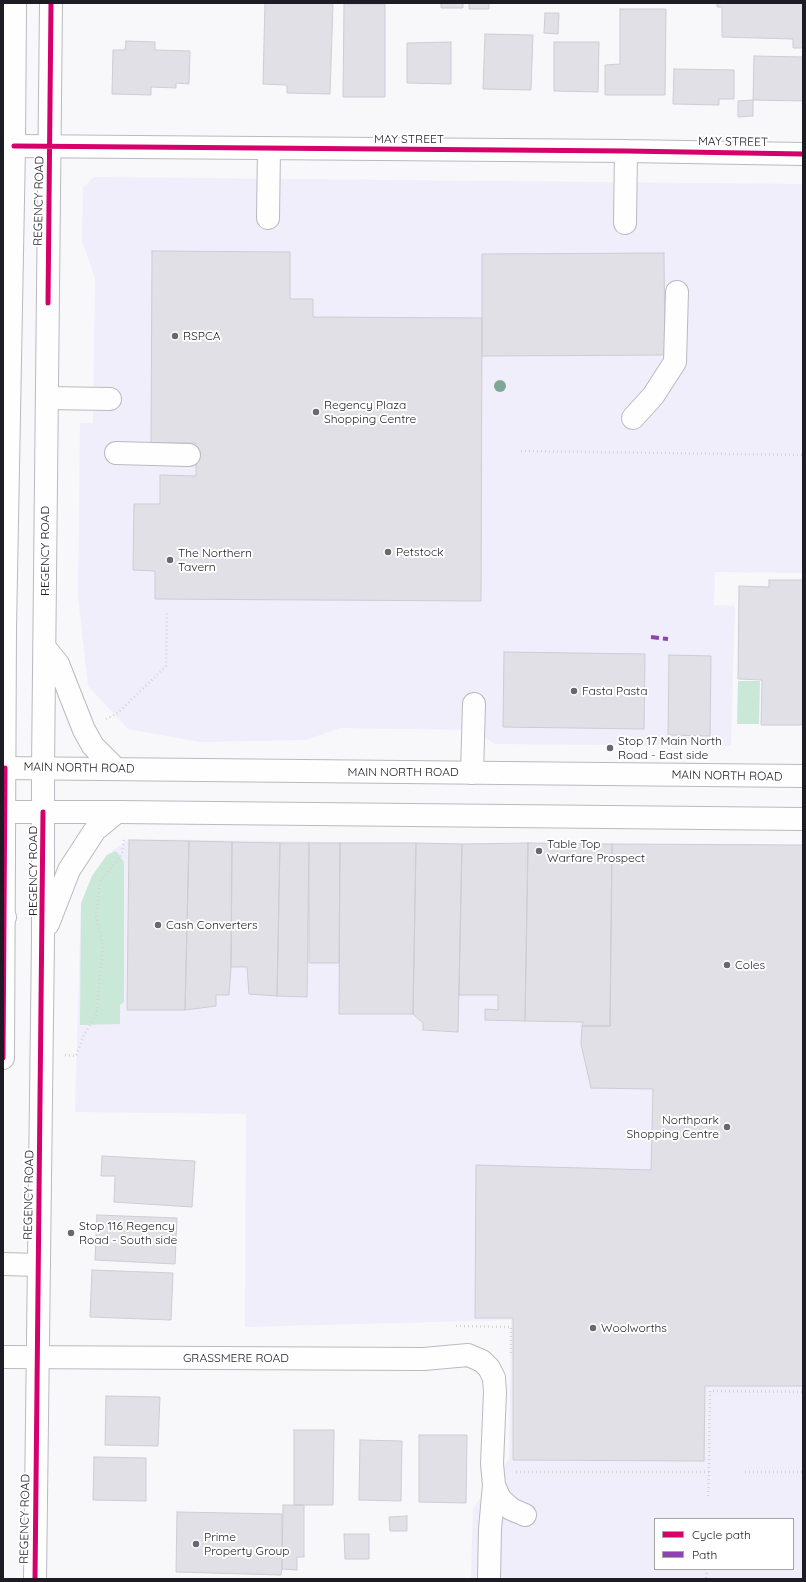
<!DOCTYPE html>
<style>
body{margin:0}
#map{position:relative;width:806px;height:1582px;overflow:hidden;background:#f8f7fa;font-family:Quicksand,sans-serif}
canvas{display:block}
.frame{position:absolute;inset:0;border:4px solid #1d1b24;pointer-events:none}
.legend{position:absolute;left:654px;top:1518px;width:140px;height:52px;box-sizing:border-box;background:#fff;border:1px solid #a5a4a7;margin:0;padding:5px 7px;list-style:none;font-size:12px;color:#1d1b24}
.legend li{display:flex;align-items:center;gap:8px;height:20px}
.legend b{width:20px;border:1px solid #a5a4a7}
</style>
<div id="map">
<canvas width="806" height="1582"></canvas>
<div class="frame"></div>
<ul class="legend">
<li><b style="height:5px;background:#d6006c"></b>Cycle path</li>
<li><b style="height:5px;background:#8e44ad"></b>Path</li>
</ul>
</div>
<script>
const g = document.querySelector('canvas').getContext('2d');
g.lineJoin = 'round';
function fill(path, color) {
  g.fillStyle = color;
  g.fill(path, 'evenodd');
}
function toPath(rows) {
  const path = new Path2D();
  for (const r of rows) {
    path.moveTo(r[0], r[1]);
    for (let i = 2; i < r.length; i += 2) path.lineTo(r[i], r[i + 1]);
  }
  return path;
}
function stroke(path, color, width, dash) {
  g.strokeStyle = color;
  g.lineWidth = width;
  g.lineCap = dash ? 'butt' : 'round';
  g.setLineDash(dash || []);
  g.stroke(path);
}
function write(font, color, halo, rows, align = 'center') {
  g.font = font + ' Quicksand,sans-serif';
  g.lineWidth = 4;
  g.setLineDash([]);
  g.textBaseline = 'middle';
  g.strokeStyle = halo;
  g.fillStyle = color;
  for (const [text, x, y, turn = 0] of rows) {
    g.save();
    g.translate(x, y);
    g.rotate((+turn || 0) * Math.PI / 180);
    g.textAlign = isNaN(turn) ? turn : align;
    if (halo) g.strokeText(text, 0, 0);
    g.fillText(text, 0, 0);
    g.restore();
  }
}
const built = toPath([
 [94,177,803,184,803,573,715,572,714,605,735,606,731,746,495,744,471,730,340,728,306,740,200,742,128,729,88,686,78,596,80,423,93,423,95,278,82,241,83,188],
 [129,839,803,848,803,1579,471,1579,473,1508,509,1459,511,1320,245,1327,246,1114,75,1112,81,903,92,876,107,855],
 [655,1519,793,1519,793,1569,655,1569]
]);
const green = toPath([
 [738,681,760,681,759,724,737,724],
 [116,851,124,862,124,1002,120,1005,120,1024,80,1025,81,903,92,876,107,855]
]);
const building = toPath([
 [265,3,333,3,330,94,287,93,287,85,263,84,265,3],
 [441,3,463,3,463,8,441,8,441,3],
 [469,3,489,3,489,9,469,9,469,3],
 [717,3,803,3,803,48,793,48,793,39,722,37,722,7,717,7,717,3],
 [344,4,385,4,385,97,343,97,344,4],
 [620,9,666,9,665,95,605,95,605,65,620,64,620,9],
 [545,13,559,13,558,34,544,33,545,13],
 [485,34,533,35,531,90,483,89,485,34],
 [126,41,155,42,155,50,190,51,189,84,176,83,176,88,151,87,151,95,112,94,113,50,125,50,126,41],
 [451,42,451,84,407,83,407,43,451,42],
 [554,42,599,42,598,92,554,91,554,42],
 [754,56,803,57,803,101,753,100,754,56],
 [674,69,734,70,734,99,719,99,719,105,673,104,674,69],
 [753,100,753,116,738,117,738,101,753,100],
 [152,251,290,252,290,299,313,299,313,317,482,318,481,601,155,599,155,571,133,570,134,504,160,504,160,475,196,476,196,443,151,443,152,251],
 [664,253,665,355,482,356,482,254,664,253],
 [769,580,803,580,803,725,761,725,762,680,738,679,739,586,769,587,769,580],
 [504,652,645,654,644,729,503,727,504,652],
 [669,655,711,656,710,736,668,735,669,655],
 [129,840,189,841,185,1010,127,1010,129,840],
 [189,841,232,842,231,967,229,995,216,995,216,1006,185,1010,189,841],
 [232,842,280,843,277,996,249,994,247,967,231,967,232,842],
 [280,843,309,843,307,997,277,996,280,843],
 [309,843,340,843,339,963,309,963,309,843],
 [340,843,416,843,413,1014,339,1014,340,843],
 [416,843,462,844,458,1032,423,1030,423,1023,413,1014,416,843],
 [528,843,612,844,610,1026,582,1026,583,1022,525,1021,528,843],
 [528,843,525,1021,485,1020,485,1009,498,1010,498,995,459,995,462,844,528,843],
 [612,844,803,845,803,1386,705,1386,704,1461,513,1460,513,1318,475,1318,476,1165,651,1170,653,1089,591,1088,581,1044,582,1026,610,1026,612,844],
 [102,1156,195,1161,192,1207,114,1202,115,1176,101,1176,102,1156],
 [97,1215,177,1218,175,1264,95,1260,97,1215],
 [92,1270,173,1273,171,1320,90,1317,92,1270],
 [106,1396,160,1397,158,1446,105,1445,106,1396],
 [294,1430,334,1430,333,1505,294,1505,294,1430],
 [419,1435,467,1435,466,1503,419,1502,419,1435],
 [360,1440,402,1441,401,1501,359,1500,360,1440],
 [94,1457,146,1458,146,1501,93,1500,94,1457],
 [283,1505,304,1505,304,1557,297,1557,297,1570,282,1569,283,1505],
 [177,1512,282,1514,282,1569,281,1575,176,1572,177,1512],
 [407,1516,407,1531,390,1531,389,1517,407,1516],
 [344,1534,369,1534,369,1559,345,1559,344,1534]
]);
const path = toPath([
 [521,451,803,455],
 [106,719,119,712,166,666,167,612],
 [65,1055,76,1056,84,1035,96,1015,103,948,96,915,100,882,122,854,124,839],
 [456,1326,511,1327,511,1354],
 [516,1472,709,1472,708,1497],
 [709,1472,710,1391,803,1392],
 [745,1472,803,1472],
 [707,1569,706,1578,708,1579]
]);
const minor = toPath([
 [14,146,626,151,803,154],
 [268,218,269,148],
 [625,223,626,151],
 [47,398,110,399],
 [633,418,653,396,675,362,677,292],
 [116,453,189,455],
 [472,773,474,704],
 [3,1264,39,1265],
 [3,1357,424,1359,468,1355,482,1361,489,1368,494,1378,495,1392,492,1464,494,1485,500,1499,511,1509,525,1515],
 [489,1579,490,1529,494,1485]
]);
const major = toPath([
 [48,924,69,870,95,830,117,812],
 [3,1058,5,628,14,146,15,3],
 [35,1579,43,938,43,768,51,3]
]);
const highway = toPath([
 [45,648,58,664,84,730,93,746,116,769],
 [3,768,803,776],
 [3,812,117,812,803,819],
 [3,913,5,917]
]);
const quiet = toPath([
 [651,637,668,639]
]);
const cycleway = toPath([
 [14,146,626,151,803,154],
 [48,303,51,3],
 [3,1058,5,768],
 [35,1579,43,812]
]);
const trees = [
 [500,386]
];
const markers = [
 [175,336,4,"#6a686f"],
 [316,412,4,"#6a686f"],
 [388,552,4,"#6a686f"],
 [170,560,4,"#6a686f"],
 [574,691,4,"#6a686f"],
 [610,748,4,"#6a686f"],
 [539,851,4,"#6a686f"],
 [158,925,4,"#6a686f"],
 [727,965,4,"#6a686f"],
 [727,1127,4,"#6a686f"],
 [71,1233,4,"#6a686f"],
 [593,1328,4,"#6a686f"],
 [196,1544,4,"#6a686f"]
];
const streetNames = [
 ["MAY STREET",409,139],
 ["MAY STREET",733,142,1],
 ["REGENCY ROAD",39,201,-89],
 ["REGENCY ROAD",45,551,-90],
 ["MAIN NORTH ROAD",79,768,1],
 ["MAIN NORTH ROAD",403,772],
 ["MAIN NORTH ROAD",727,776,1],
 ["REGENCY ROAD",33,871,-90],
 ["REGENCY ROAD",29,1195,-89],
 ["GRASSMERE ROAD",236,1358],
 ["REGENCY ROAD",25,1519,-89]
];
const poiNames = [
 ["RSPCA",183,336],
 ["Regency Plaza",324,405],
 ["Shopping Centre",324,419],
 ["Petstock",396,552],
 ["The Northern",178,553],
 ["Tavern",178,567],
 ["Fasta Pasta",582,691],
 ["Stop 17 Main North",618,741],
 ["Road - East side",618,755],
 ["Table Top",547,844],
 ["Warfare Prospect",547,858],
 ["Cash Converters",166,925],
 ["Coles",735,965],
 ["Northpark",719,1120,"right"],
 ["Shopping Centre",719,1134,"right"],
 ["Stop 116 Regency",79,1226],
 ["Road - South side",79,1240],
 ["Woolworths",601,1328],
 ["Prime",204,1537],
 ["Property Group",204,1551]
];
fill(built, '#f0eefb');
fill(green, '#c9e8d8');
fill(building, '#e1e0e7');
stroke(building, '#cdcdd4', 1);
stroke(minor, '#bab9bf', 24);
stroke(major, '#bab9bf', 24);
stroke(highway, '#bab9bf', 24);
stroke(path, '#d4d4d5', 2.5, [1, 3]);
stroke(minor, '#fefefe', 22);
stroke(major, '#fefefe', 22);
stroke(highway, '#fefefe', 22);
stroke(quiet, '#8e44ad', 4, [8, 4]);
stroke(cycleway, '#d6006c', 5);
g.fillStyle = '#7ea796';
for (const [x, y] of trees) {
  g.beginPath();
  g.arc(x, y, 6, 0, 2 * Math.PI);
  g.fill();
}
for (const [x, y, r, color] of markers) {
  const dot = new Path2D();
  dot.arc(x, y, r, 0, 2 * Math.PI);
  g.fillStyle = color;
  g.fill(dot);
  stroke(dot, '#fff', 1.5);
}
write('12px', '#1d1b24', '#fff', streetNames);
write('12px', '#1d1b24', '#fff', poiNames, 'left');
</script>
